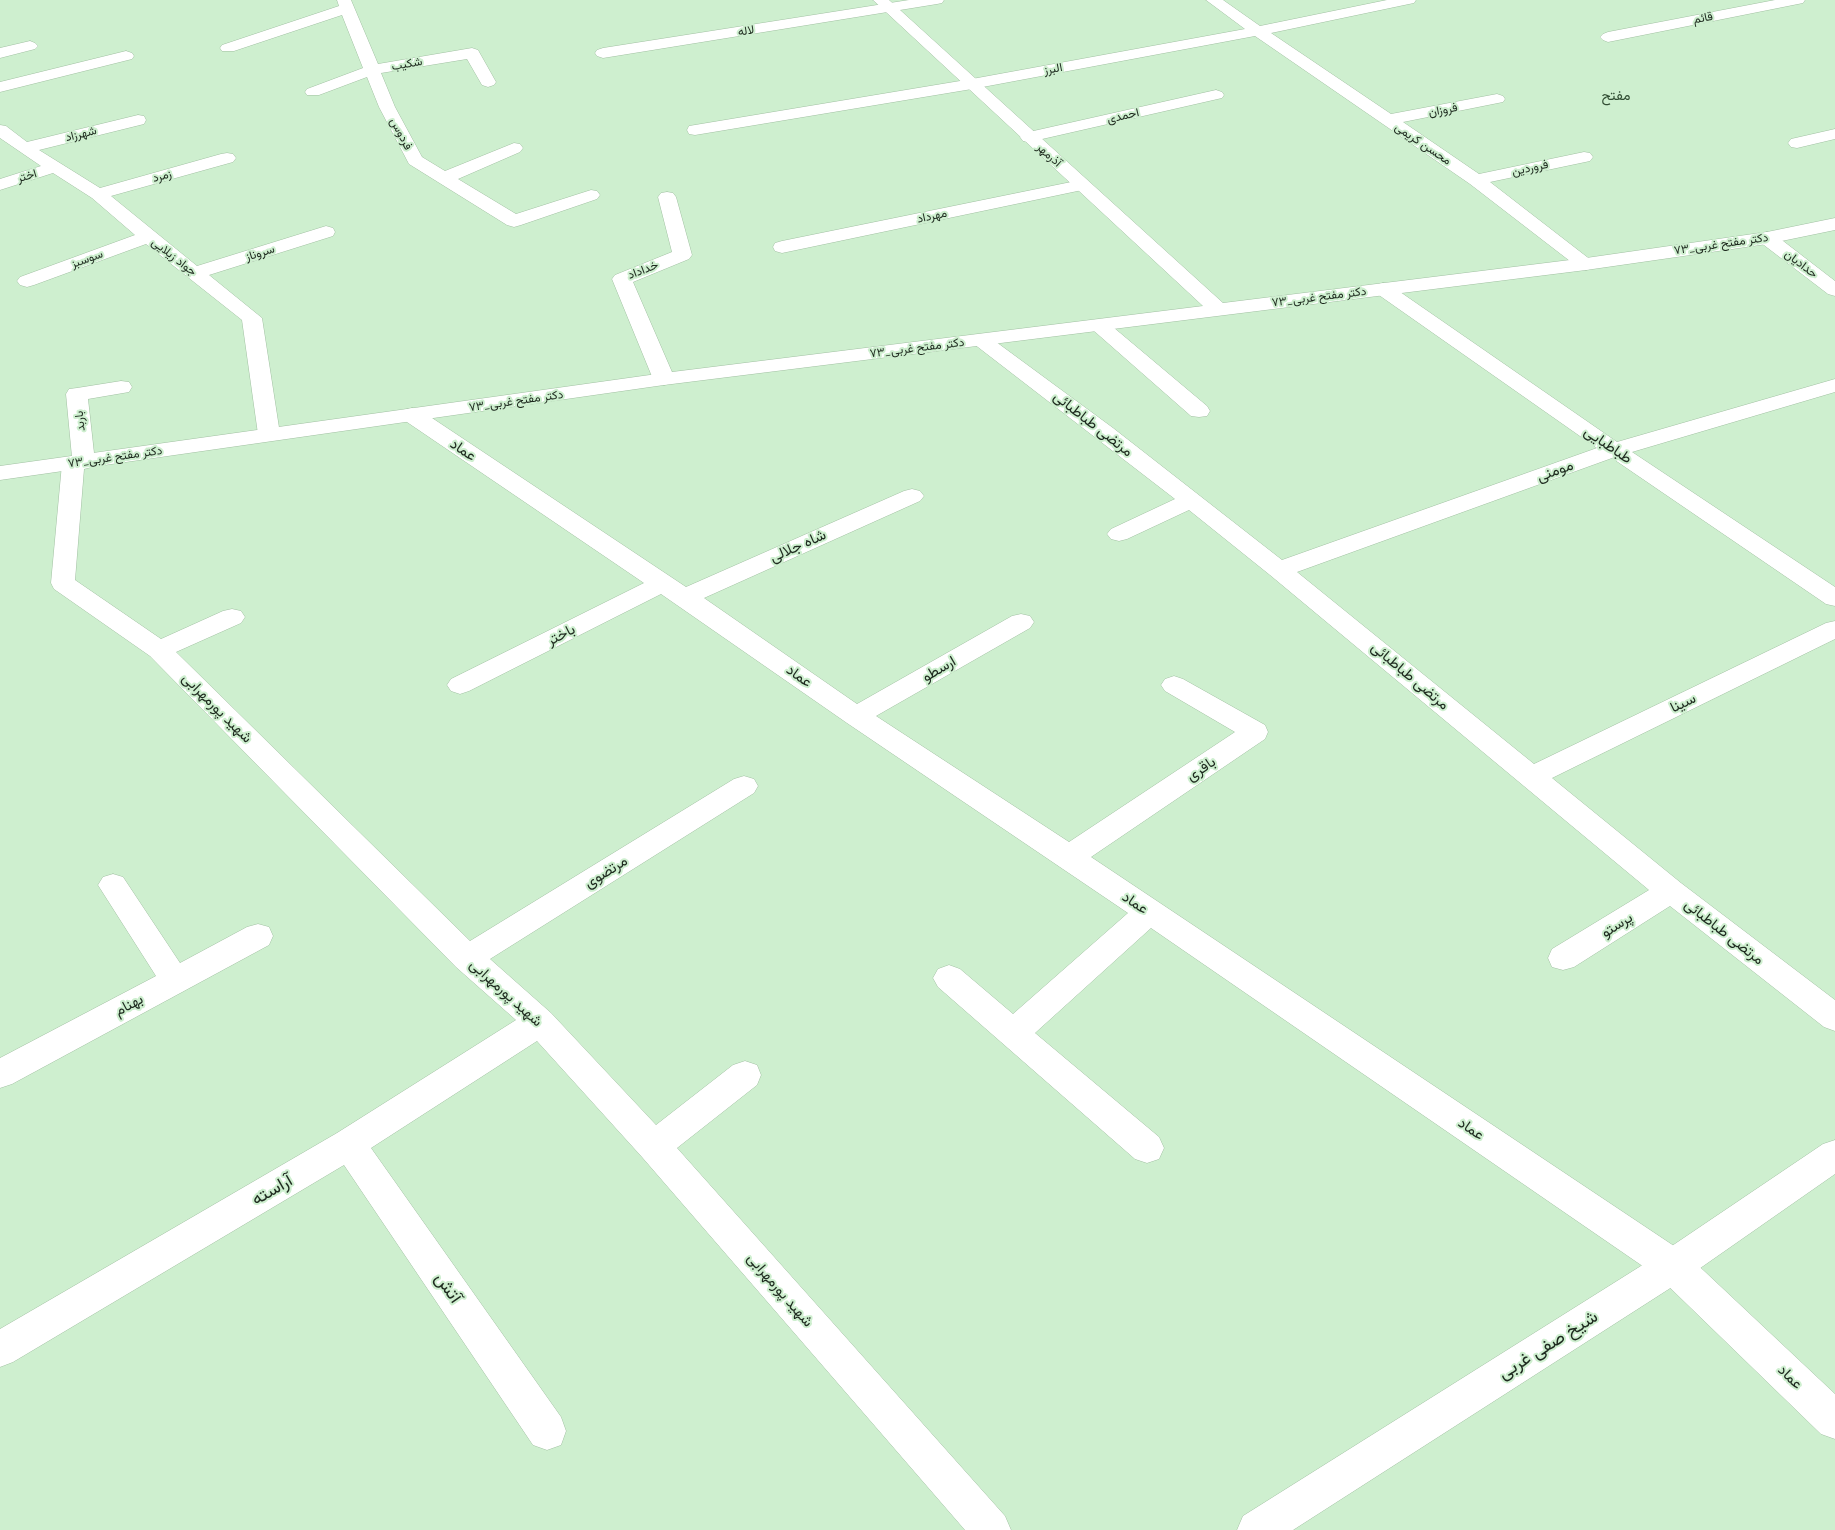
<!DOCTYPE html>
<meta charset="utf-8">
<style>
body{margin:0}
canvas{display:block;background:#ceefcf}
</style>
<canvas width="1835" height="1530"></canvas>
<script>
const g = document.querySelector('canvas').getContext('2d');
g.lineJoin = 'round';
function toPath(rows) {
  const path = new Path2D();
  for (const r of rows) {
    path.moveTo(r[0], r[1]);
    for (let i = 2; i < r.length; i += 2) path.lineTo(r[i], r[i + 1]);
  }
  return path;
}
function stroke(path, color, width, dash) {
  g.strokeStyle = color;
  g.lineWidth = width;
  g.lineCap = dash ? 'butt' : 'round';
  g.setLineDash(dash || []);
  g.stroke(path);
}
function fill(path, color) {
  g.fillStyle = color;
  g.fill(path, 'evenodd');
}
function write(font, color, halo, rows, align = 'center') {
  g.font = font + ' Raleway,Vazirmatn,sans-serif';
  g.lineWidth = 4;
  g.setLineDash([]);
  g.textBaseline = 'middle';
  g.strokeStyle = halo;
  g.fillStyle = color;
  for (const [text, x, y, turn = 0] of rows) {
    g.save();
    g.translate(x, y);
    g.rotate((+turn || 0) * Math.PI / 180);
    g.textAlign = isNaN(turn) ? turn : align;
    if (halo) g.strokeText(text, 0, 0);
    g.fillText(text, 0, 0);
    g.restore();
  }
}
const minor = toPath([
 [337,0,351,0,378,64,472,48,478,50,496,82,494,85,488,87,482,85,467,59,381,73,395,107,422,157,445,171,514,143,520,144,523,148,520,152,458,179,516,214,591,190,597,191,600,195,597,199,521,225,514,227,507,225,409,164,379,107,367,77,319,95,307,95,305,92,307,89,363,68,342,15,234,51,222,51,220,48,222,45,339,6,337,0],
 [909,0,944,0,942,3,937,4,603,58,597,56,595,53,597,50,603,48,909,0],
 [1206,0,1223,0,1260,26,1387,0,1416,0,1414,3,1409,4,1271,33,1391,114,1497,94,1503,96,1505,99,1503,102,1403,122,1479,174,1584,152,1590,153,1593,157,1590,161,1490,182,1596,264,1593,268,1586,270,1579,268,1470,184,1255,36,972,89,695,135,689,134,687,130,689,126,695,125,972,79,1245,29,1206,0],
 [1775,0,1805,0,1803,3,1608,42,1603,40,1600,37,1603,34,1608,32,1775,0],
 [30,41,35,43,38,46,35,49,0,58,0,48,30,41],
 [126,51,132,53,134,56,132,59,0,92,0,82,126,51],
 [1216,90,1222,92,1224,95,1222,98,1029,142,1023,141,1020,137,1023,133,1029,132,1216,90],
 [138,115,144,116,146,120,144,124,39,150,100,188,221,154,227,153,233,154,236,158,233,162,111,196,197,266,326,226,333,228,335,232,333,236,209,275,262,318,280,434,277,439,269,441,261,439,258,434,242,320,146,244,34,285,27,287,20,285,17,281,20,277,135,235,92,198,53,173,0,190,0,179,41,166,0,138,0,125,6,126,27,142,138,115],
 [1835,129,1835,139,1797,148,1791,147,1788,143,1791,139,1835,129],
 [1081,180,1087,181,1090,185,1087,189,782,253,775,251,773,247,775,243,782,241,1081,180],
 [667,192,673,193,676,197,692,255,689,259,633,282,675,379,671,383,664,385,657,383,653,379,612,279,615,275,672,252,658,197,661,193,667,192],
 [1767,232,1774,234,1835,281,1835,296,1828,294,1760,242,1758,238,1760,234,1767,232],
 [1383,283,1390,285,1617,442,1835,379,1835,392,1632,452,1835,587,1835,606,1826,604,1612,458,1297,572,1534,764,1826,623,1835,621,1835,639,1552,778,1681,883,1835,1000,1835,1031,1824,1027,1670,906,1574,967,1563,970,1552,967,1548,958,1552,949,1649,890,1270,575,1189,510,1127,539,1119,541,1111,539,1107,534,1111,529,1175,499,974,344,971,340,974,336,981,334,988,336,1113,428,1282,560,1597,448,1376,293,1373,289,1376,285,1383,283],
 [1100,320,1107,322,1207,406,1210,411,1207,416,1199,417,1191,416,1093,330,1090,326,1093,322,1100,320],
 [121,381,129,382,132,387,129,392,88,399,95,462,92,467,84,469,75,580,161,639,223,611,232,609,241,611,245,617,241,623,176,652,470,941,734,779,744,776,754,779,758,786,754,793,490,959,551,1013,656,1125,733,1065,745,1061,757,1065,761,1075,757,1085,677,1148,1005,1516,1011,1530,965,1530,642,1157,537,1041,371,1148,561,1417,566,1431,561,1445,547,1450,533,1445,344,1165,13,1362,0,1367,0,1329,337,1133,516,1020,456,967,150,656,54,589,51,583,62,464,65,459,72,457,66,394,69,389,77,388,121,381],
 [412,408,420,410,686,587,904,491,912,489,920,491,924,496,920,501,704,598,857,704,1012,616,1021,614,1030,616,1034,622,1030,628,876,716,1069,842,1235,732,1165,691,1161,685,1165,679,1174,676,1183,679,1265,725,1268,732,1265,739,1091,857,1686,1254,1835,1394,1835,1439,1821,1434,1660,1278,1151,928,1035,1033,1159,1137,1164,1148,1159,1159,1147,1163,1135,1159,938,987,933,978,938,969,949,965,960,969,1013,1014,1128,913,847,723,661,594,469,691,460,694,451,691,447,685,451,679,644,583,404,420,401,415,404,410,412,408],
 [113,874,123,877,180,963,247,927,258,924,269,927,273,936,269,945,12,1084,0,1088,0,1058,156,976,98,885,103,877,113,874]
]);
const tertiary = toPath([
 [873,0,889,0,1223,303,1586,258,1767,232,1835,218,1835,230,1767,244,1586,270,664,385,0,480,0,466,664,373,1203,306,873,0],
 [1835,1140,1835,1174,1686,1278,1293,1530,1237,1530,1243,1516,1660,1254,1823,1144,1835,1140]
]);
const farStreetnames = [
 ["قائم",1703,18,-11],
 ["لاله",746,31,-9],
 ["شکیب",407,64,-10],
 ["البرز",1053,69,-11],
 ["فروزان",1443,110,-11],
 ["احمدی",1123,116,-13],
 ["شهرزاد",81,134,-14],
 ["فردوس",401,134,62],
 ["محسن کریمی",1423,144,34],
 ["آذرمهر",1049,155,42],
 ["فروردین",1530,168,-12],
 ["اختر",27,176,-17],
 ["زمرد",162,176,-16],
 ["مهرداد",932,216,-12],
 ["۷۳_دکتر مفتح غربی",1721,244,-8],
 ["سروناز",260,253,-17],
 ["جواد زیلایی",174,257,38],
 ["سوسبز",87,259,-20],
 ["حدادیان",1801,264,37],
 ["خداداد",643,270,-21],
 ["۷۳_دکتر مفتح غربی",1319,297,-7],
 ["۷۳_دکتر مفتح غربی",917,348,-7],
 ["۷۳_دکتر مفتح غربی",516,401,-8],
 ["باربد",80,421,-96],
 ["۷۳_دکتر مفتح غربی",115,457,-8]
];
const farNeighbourhoodnames = [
 ["مفتح",1616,96]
];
const streetNames = [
 ["مرتضی طباطبائی",1093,424,38],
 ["طباطبایی",1608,445,34],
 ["عماد",463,450,34],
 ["مومنی",1555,471,-20],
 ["شاه جلالی",798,546,-24],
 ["باختر",561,635,-27],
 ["ارسطو",939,669,-30],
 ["عماد",799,676,35],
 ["مرتضی طباطبائی",1410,676,40],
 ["سینا",1683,703,-26],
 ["شهید پورمهرابی",217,708,45],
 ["باقری",1201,769,-34],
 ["مرتضوی",606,872,-32],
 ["عماد",1135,903,34],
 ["پرستو",1617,925,-32],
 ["مرتضی طباطبائی",1724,932,38],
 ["شهید پورمهرابی",506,993,42],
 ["بهنام",129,1005,-28],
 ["عماد",1471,1129,34],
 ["شهید پورمهرابی",780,1290,49],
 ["عماد",1790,1377,44]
];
const nearStreetnames = [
 ["آراسته",272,1190,-30],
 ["آتش",448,1288,55],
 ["شیخ صفی غربی",1548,1345,-32]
];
stroke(minor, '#a1c0a2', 1);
stroke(tertiary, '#a1c0a2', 1);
fill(minor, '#fff');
fill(tertiary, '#fff');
write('12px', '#1e2a1f', '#ceefcf', farStreetnames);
write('14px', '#314d33', '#ceefcf', farNeighbourhoodnames);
write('15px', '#1e2a1f', '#ceefcf', streetNames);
write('18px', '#1e2a1f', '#ceefcf', nearStreetnames);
</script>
